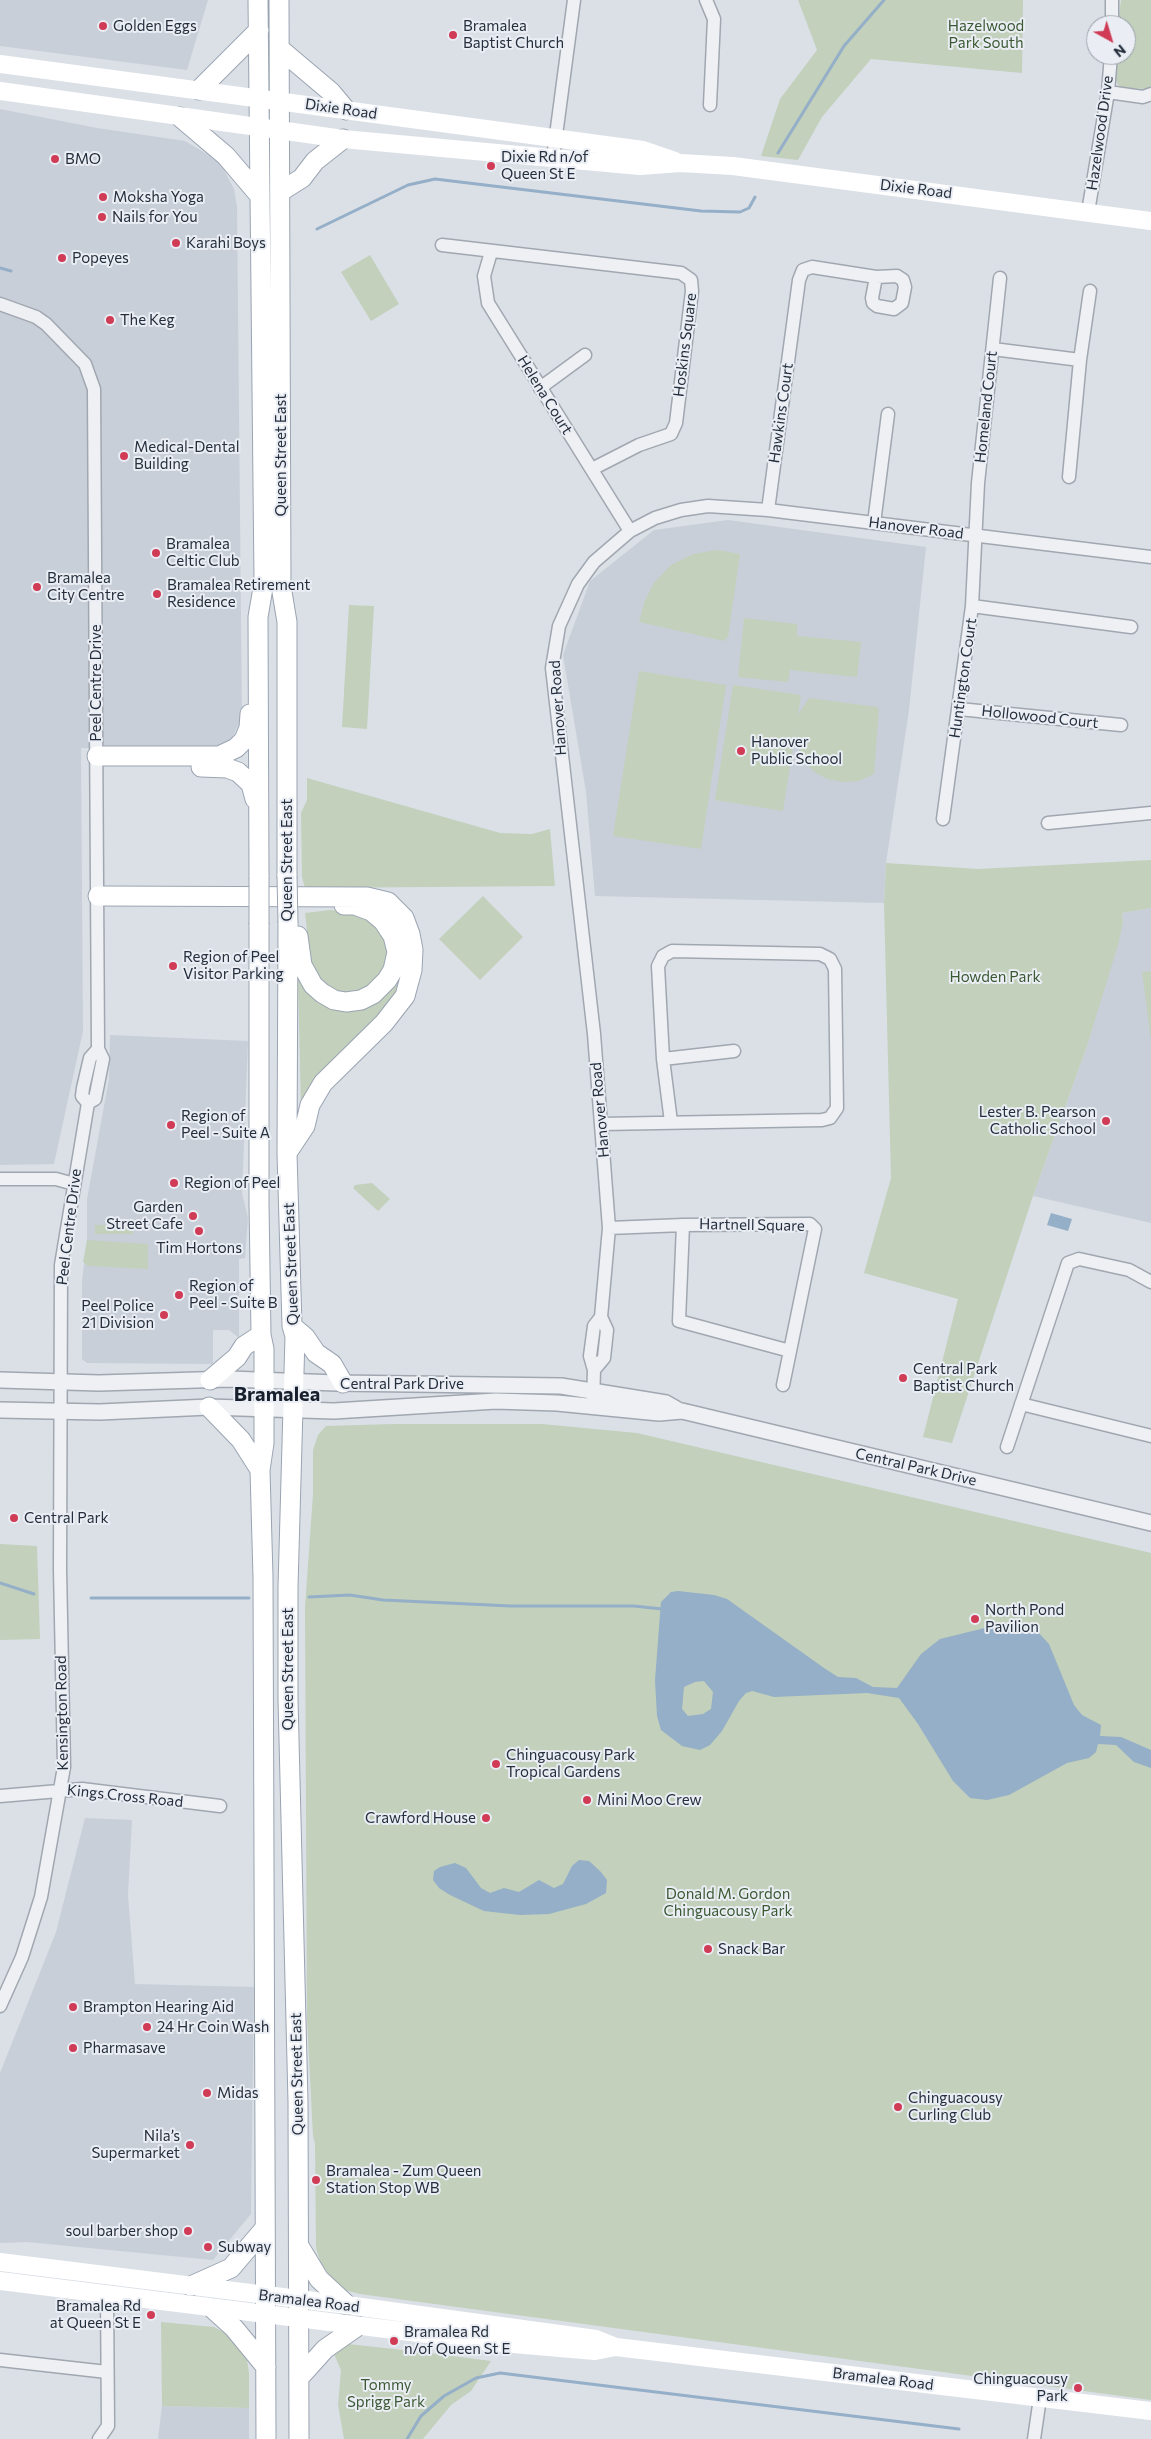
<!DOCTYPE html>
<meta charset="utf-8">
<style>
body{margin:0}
#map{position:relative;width:1151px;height:2439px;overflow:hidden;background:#dbe0e6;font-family:Commissioner,sans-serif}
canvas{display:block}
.north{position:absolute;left:1086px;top:15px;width:50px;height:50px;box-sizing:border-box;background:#eaeef4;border:1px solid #9ba1aa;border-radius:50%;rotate:141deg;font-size:14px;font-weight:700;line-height:20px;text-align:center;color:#252e3c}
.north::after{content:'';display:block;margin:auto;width:18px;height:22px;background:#d03b56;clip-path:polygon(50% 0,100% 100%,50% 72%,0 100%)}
</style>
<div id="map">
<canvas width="1151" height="2439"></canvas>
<div class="north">N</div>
</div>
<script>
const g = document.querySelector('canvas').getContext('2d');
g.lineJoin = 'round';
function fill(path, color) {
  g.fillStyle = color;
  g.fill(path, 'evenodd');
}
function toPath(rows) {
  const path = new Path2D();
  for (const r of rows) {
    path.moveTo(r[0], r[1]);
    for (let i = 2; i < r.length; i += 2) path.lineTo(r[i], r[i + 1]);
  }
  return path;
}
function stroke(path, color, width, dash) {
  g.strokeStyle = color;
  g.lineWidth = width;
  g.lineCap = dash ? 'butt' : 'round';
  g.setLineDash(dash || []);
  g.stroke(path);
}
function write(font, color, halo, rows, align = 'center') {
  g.font = font + ' Commissioner,sans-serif';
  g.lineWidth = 4;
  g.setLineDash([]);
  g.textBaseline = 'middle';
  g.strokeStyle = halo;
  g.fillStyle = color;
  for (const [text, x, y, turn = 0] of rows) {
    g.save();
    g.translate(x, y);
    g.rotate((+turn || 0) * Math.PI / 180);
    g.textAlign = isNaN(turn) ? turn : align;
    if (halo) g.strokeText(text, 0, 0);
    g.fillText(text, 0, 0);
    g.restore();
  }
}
const built = toPath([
 [0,0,208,0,187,70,0,46],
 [0,109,97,128,185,141,212,157,222,166,234,189,237,207,242,718,232,738,235,741,222,749,81,748,83,1031,54,1164,0,1165],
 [728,520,926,547,909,710,886,863,884,903,595,896,586,792,563,655,590,581,654,530],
 [1151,908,1151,1223,1033,1196,1087,1046,1123,922,1122,913],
 [110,1035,248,1041,242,1193,248,1218,245,1258,239,1259,239,1338,229,1330,213,1330,213,1364,87,1363,82,1359,82,1281,87,1240,87,1199,109,1079],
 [85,1818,132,1820,128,1895,135,1984,254,1987,251,2214,213,2260,27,2242,0,2243,0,2073,56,1932],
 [162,2406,249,2408,249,2439,158,2439]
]);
const green = toPath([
 [798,0,1023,0,1022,73,871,59,822,117,798,160,761,156,780,99,817,50],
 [1121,0,1151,0,1151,86,1147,89,1125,88,1119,86,1115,79,1116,55,1126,55,1126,25,1118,25],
 [370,255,399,304,371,321,341,272],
 [717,550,740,554,728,637,724,641,639,622,645,600,654,583,671,565,693,554],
 [349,605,374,606,367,729,342,727],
 [744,618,797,624,797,636,861,642,857,677,790,670,788,682,738,677],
 [639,671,726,685,701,849,613,836],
 [733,685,801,695,798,715,809,698,877,707,879,710,874,774,859,781,843,782,827,779,813,771,802,758,795,734,783,811,715,800],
 [307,778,500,833,532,834,550,829,555,886,305,888,302,877,301,813,307,800],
 [1151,860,1151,908,1122,913,1123,922,1118,945,1087,1046,1033,1196,952,1443,923,1437,958,1299,864,1273,891,1178,884,903,886,863,978,869],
 [483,896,523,937,480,980,439,939],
 [330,910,358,913,377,921,390,941,382,980,347,997,328,991,312,974,305,913],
 [384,913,397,919,406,955,396,999,301,1108,298,976,313,998,346,1012,375,1003,395,985],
 [1151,971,1151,1040,1142,972],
 [372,1183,390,1199,378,1211,353,1188,355,1185],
 [95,1225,133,1225,133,1234,95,1234],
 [87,1240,148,1244,148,1269,88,1266,83,1262],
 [393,1424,542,1424,637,1433,1151,1553,1151,2400,360,2294,344,2290,331,2282,333,2279,321,2264,316,2248,315,2143,313,2136,307,2019,305,1607,313,1494,313,1450,318,1435,326,1426],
 [0,1544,37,1546,40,1639,0,1640],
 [161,2322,214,2327,229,2335,247,2360,249,2373,249,2408,162,2406],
 [348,2344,421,2352,491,2361,471,2391,451,2405,423,2439,344,2439,338,2405,341,2370,334,2354]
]);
const water = toPath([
 [1051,1213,1072,1219,1068,1231,1047,1225],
 [678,1591,714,1595,727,1599,824,1668,838,1677,856,1678,873,1687,897,1688,921,1654,940,1639,1001,1624,1036,1630,1049,1644,1074,1705,1082,1715,1101,1725,1100,1736,1121,1737,1151,1750,1151,1768,1134,1762,1116,1745,1098,1744,1096,1752,1089,1758,1067,1763,1009,1795,987,1800,970,1798,953,1781,918,1724,899,1698,867,1693,774,1697,752,1691,746,1693,739,1701,722,1731,710,1745,700,1750,682,1746,661,1730,657,1716,655,1680,661,1602,671,1592],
 [704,1681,713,1692,711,1709,703,1714,688,1716,682,1709,684,1687,695,1682],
 [579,1860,589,1861,601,1872,607,1880,606,1893,586,1904,549,1914,520,1915,484,1911,450,1895,439,1888,433,1880,434,1871,440,1867,455,1863,466,1868,481,1888,490,1893,504,1888,519,1892,539,1880,554,1888,563,1884,572,1866]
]);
const stream = toPath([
 [778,153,844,46,884,0],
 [317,229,408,185,435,179,701,211,740,212,749,208,755,197],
 [0,268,11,271],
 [0,1583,34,1594],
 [309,1597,350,1595,383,1600,511,1606,634,1606,662,1609],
 [91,1598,249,1598],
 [407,2439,421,2416,444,2396,476,2378,500,2373,959,2429]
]);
const minor = toPath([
 [706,0,714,19,710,105],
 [1112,0,1112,25],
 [1108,92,1143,97,1151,94],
 [553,158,574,0],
 [1088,212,1108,92,1111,55],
 [442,245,681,273,691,280,692,291,676,423,671,434,639,445,592,469],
 [491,252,484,276,488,303,630,531],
 [0,304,36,317,46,324,85,364,94,389,98,1049,103,1059,95,1099,88,1103],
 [993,349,1080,360],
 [540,388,585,355],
 [1069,477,1080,360,1090,291],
 [768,510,799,280,803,270,812,267,876,277,897,276,903,280,905,287,902,303,894,309,877,306,873,303,872,298,876,277],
 [874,523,888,414],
 [972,606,1131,627],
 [959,709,1121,725],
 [943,819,972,606,978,483,1000,278],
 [1048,823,1151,813],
 [663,1059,734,1051],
 [602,1124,822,1120,830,1118,837,1108,835,969,830,959,820,954,672,951,663,956,658,966,663,1059,671,1122],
 [0,1179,56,1179,74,1184],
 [609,1228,683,1225,810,1224,815,1229,790,1351,679,1321,683,1225],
 [594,1370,604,1358,607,1330,601,1317,609,1228,594,1034,552,668,559,626,578,584,594,562,630,531,655,518,681,510,708,506,768,510,1151,557],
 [783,1385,790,1351],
 [593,1401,594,1370,590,1356,594,1326,601,1317],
 [1021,1404,1151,1436],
 [1007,1447,1068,1263,1079,1259,1129,1270,1151,1282],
 [0,1796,82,1789,220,1806],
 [0,2006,22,1957,41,1897,64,1767,60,1569,61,1265,88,1103,82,1096,83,1088,90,1058,98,1049],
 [0,2360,107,2372],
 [99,2439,108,2426,107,2295],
 [1034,2439,1040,2398]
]);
const tertiary = toPath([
 [0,1380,99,1383,230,1379,336,1383,561,1386,666,1403,680,1411],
 [0,1410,100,1412,209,1407,334,1411,496,1401,557,1403,659,1413,682,1411,1151,1523]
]);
const secondary = toPath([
 [0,64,643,150,675,161],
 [0,91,343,139,640,166,680,163,733,166,1151,221],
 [0,2262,347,2305,596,2339,616,2347,1151,2411],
 [0,2281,490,2342,595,2351,615,2347]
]);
const primary = toPath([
 [258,0,264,582,258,617,259,877],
 [279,0,281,586,287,622,287,876],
 [280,49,331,92,346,110],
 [199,90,259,30],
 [180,117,226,156,260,196],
 [280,192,302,178,315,161,343,139],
 [97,756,219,756,236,748,244,740,249,728,250,714],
 [201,767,227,768,238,772,251,784,255,799],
 [98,896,367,897,388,902,404,918,410,934,413,950,412,970,405,996,384,1023,323,1083,310,1105,305,1126,287,1153],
 [288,923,287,1153,292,1326,295,1336,288,1587,288,1699,298,2102,299,2439],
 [259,925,259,1203,261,1335,264,1349,264,1443,260,1470,263,1577,266,2439],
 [298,936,302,965,313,985,322,993,334,1000,346,1002,361,1000,373,994,387,980,393,970,397,952,393,936,383,921,371,911,355,905,344,905],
 [292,1326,305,1337,316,1353,332,1364,343,1383],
 [210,1380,237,1357,244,1346,261,1335],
 [209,1407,241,1440,260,1470],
 [299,2246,319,2279,347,2305],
 [191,2286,231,2268,265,2228],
 [213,2309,234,2328,266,2367],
 [299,2378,325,2349,358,2326]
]);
const primaryBridge = toPath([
 [287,876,288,923],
 [259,925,259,877]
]);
const markers = [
 [103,26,5,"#d03b56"],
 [453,35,5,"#d03b56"],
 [55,159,5,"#d03b56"],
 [491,166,5,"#d03b56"],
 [103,197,5,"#d03b56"],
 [102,217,5,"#d03b56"],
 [176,243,5,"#d03b56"],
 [62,258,5,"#d03b56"],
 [110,320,5,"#d03b56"],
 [124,456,5,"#d03b56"],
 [156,553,5,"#d03b56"],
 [37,587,5,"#d03b56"],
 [157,594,5,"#d03b56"],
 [741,751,5,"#d03b56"],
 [173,966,5,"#d03b56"],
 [1106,1121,5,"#d03b56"],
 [171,1125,5,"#d03b56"],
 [174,1183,5,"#d03b56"],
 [193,1216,5,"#d03b56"],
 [199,1231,5,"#d03b56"],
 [179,1295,5,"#d03b56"],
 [164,1315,5,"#d03b56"],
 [903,1378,5,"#d03b56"],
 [14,1518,5,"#d03b56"],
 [975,1619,5,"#d03b56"],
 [496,1764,5,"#d03b56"],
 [587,1800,5,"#d03b56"],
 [486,1818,5,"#d03b56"],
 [708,1949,5,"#d03b56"],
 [73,2007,5,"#d03b56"],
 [147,2027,5,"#d03b56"],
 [73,2048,5,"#d03b56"],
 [207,2093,5,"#d03b56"],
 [898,2107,5,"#d03b56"],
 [190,2145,5,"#d03b56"],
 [316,2180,5,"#d03b56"],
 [188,2231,5,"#d03b56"],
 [208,2247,5,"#d03b56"],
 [151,2315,5,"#d03b56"],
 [394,2341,5,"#d03b56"],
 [1078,2388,5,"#d03b56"]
];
const poiNames = [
 ["Golden Eggs",113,26],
 ["Bramalea",463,26],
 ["Baptist Church",463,43],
 ["Dixie Rd n/of",501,157],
 ["Queen St E",501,174],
 ["BMO",65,159],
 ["Moksha Yoga",113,197],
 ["Nails for You",112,217],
 ["Karahi Boys",186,243],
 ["Popeyes",72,258],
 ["The Keg",120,320],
 ["Medical-Dental",134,447],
 ["Building",134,464],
 ["Bramalea",166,544],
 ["Celtic Club",166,561],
 ["Bramalea",47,578],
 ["City Centre",47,595],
 ["Bramalea Retirement",167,585],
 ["Residence",167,602],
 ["Hanover",751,742],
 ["Public School",751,759],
 ["Region of Peel",183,957],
 ["Visitor Parking",183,974],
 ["Lester B. Pearson",1096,1112,"right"],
 ["Catholic School",1096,1129,"right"],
 ["Region of",181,1116],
 ["Peel - Suite A",181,1133],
 ["Region of Peel",184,1183],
 ["Garden",183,1207,"right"],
 ["Street Cafe",183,1224,"right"],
 ["Tim Hortons",199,1248,"center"],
 ["Region of",189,1286],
 ["Peel - Suite B",189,1303],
 ["Peel Police",154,1306,"right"],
 ["21 Division",154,1323,"right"],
 ["Central Park",913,1369],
 ["Baptist Church",913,1386],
 ["Central Park",24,1518],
 ["North Pond",985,1610],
 ["Pavilion",985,1627],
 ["Chinguacousy Park",506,1755],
 ["Tropical Gardens",506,1772],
 ["Mini Moo Crew",597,1800],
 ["Crawford House",476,1818,"right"],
 ["Snack Bar",718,1949],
 ["Brampton Hearing Aid",83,2007],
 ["24 Hr Coin Wash",157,2027],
 ["Pharmasave",83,2048],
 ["Midas",217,2093],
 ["Chinguacousy",908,2098],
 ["Curling Club",908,2115],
 ["Nila’s",180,2136,"right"],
 ["Supermarket",180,2153,"right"],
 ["Bramalea - Zum Queen",326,2171],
 ["Station Stop WB",326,2188],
 ["soul barber shop",178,2231,"right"],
 ["Subway",218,2247],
 ["Bramalea Rd",141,2306,"right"],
 ["at Queen St E",141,2323,"right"],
 ["Bramalea Rd",404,2332],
 ["n/of Queen St E",404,2349],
 ["Chinguacousy",1068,2379,"right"],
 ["Park",1068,2396,"right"]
];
const parkNames = [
 ["Hazelwood",986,26],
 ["Park South",986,43],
 ["Howden Park",995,977],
 ["Donald M. Gordon",728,1894],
 ["Chinguacousy Park",728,1911],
 ["Tommy",386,2385],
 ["Sprigg Park",386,2402]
];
const streetNames = [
 ["Dixie Road",341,109,8],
 ["Hazelwood Drive",1100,133,-82],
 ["Dixie Road",916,189,7],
 ["Hoskins Square",685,345,-83],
 ["Helena Court",545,395,58],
 ["Homeland Court",986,407,-84],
 ["Hawkins Court",781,413,-82],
 ["Queen Street East",281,455,-90],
 ["Hanover Road",916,528,7],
 ["Huntington Court",963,678,-82],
 ["Peel Centre Drive",96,683,-90],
 ["Hanover Road",558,708,-94],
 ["Hollowood Court",1040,717,6],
 ["Queen Street East",287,860,-90],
 ["Hanover Road",600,1110,-95],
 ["Hartnell Square",752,1225,1],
 ["Peel Centre Drive",69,1227,-83],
 ["Queen Street East",291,1264,-92],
 ["Central Park Drive",402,1384],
 ["Central Park Drive",916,1467,13],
 ["Queen Street East",288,1669,-90],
 ["Kensington Road",62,1713,-91],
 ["Kings Cross Road",125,1796,6],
 ["Queen Street East",297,2074,-91],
 ["Bramalea Road",309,2301,7],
 ["Bramalea Road",883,2379,7]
];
const districtNames = [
 ["Bramalea",277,1394]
];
fill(built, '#c9cfd8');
fill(green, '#c2d0bc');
fill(water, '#94afc7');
stroke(stream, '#94afc7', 3);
stroke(minor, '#a1a7b0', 15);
stroke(tertiary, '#a1a7b0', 18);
stroke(primary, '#9aa4b2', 21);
stroke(minor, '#eef0f4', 12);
stroke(tertiary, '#eef0f4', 15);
stroke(secondary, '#fff', 18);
stroke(primary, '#fff', 19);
stroke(primaryBridge, '#9aa4b2', 21, []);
stroke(primaryBridge, '#fff', 19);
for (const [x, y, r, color] of markers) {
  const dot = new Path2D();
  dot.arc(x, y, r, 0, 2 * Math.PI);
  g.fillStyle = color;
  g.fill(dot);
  stroke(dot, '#eaeef4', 2);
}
write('15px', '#252e3c', '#eaeef4', poiNames, 'left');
write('15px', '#3a5832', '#eaeef4', parkNames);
write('15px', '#252e3c', '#eaeef4', streetNames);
write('bold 20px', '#171f2c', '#eaeef4', districtNames);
</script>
